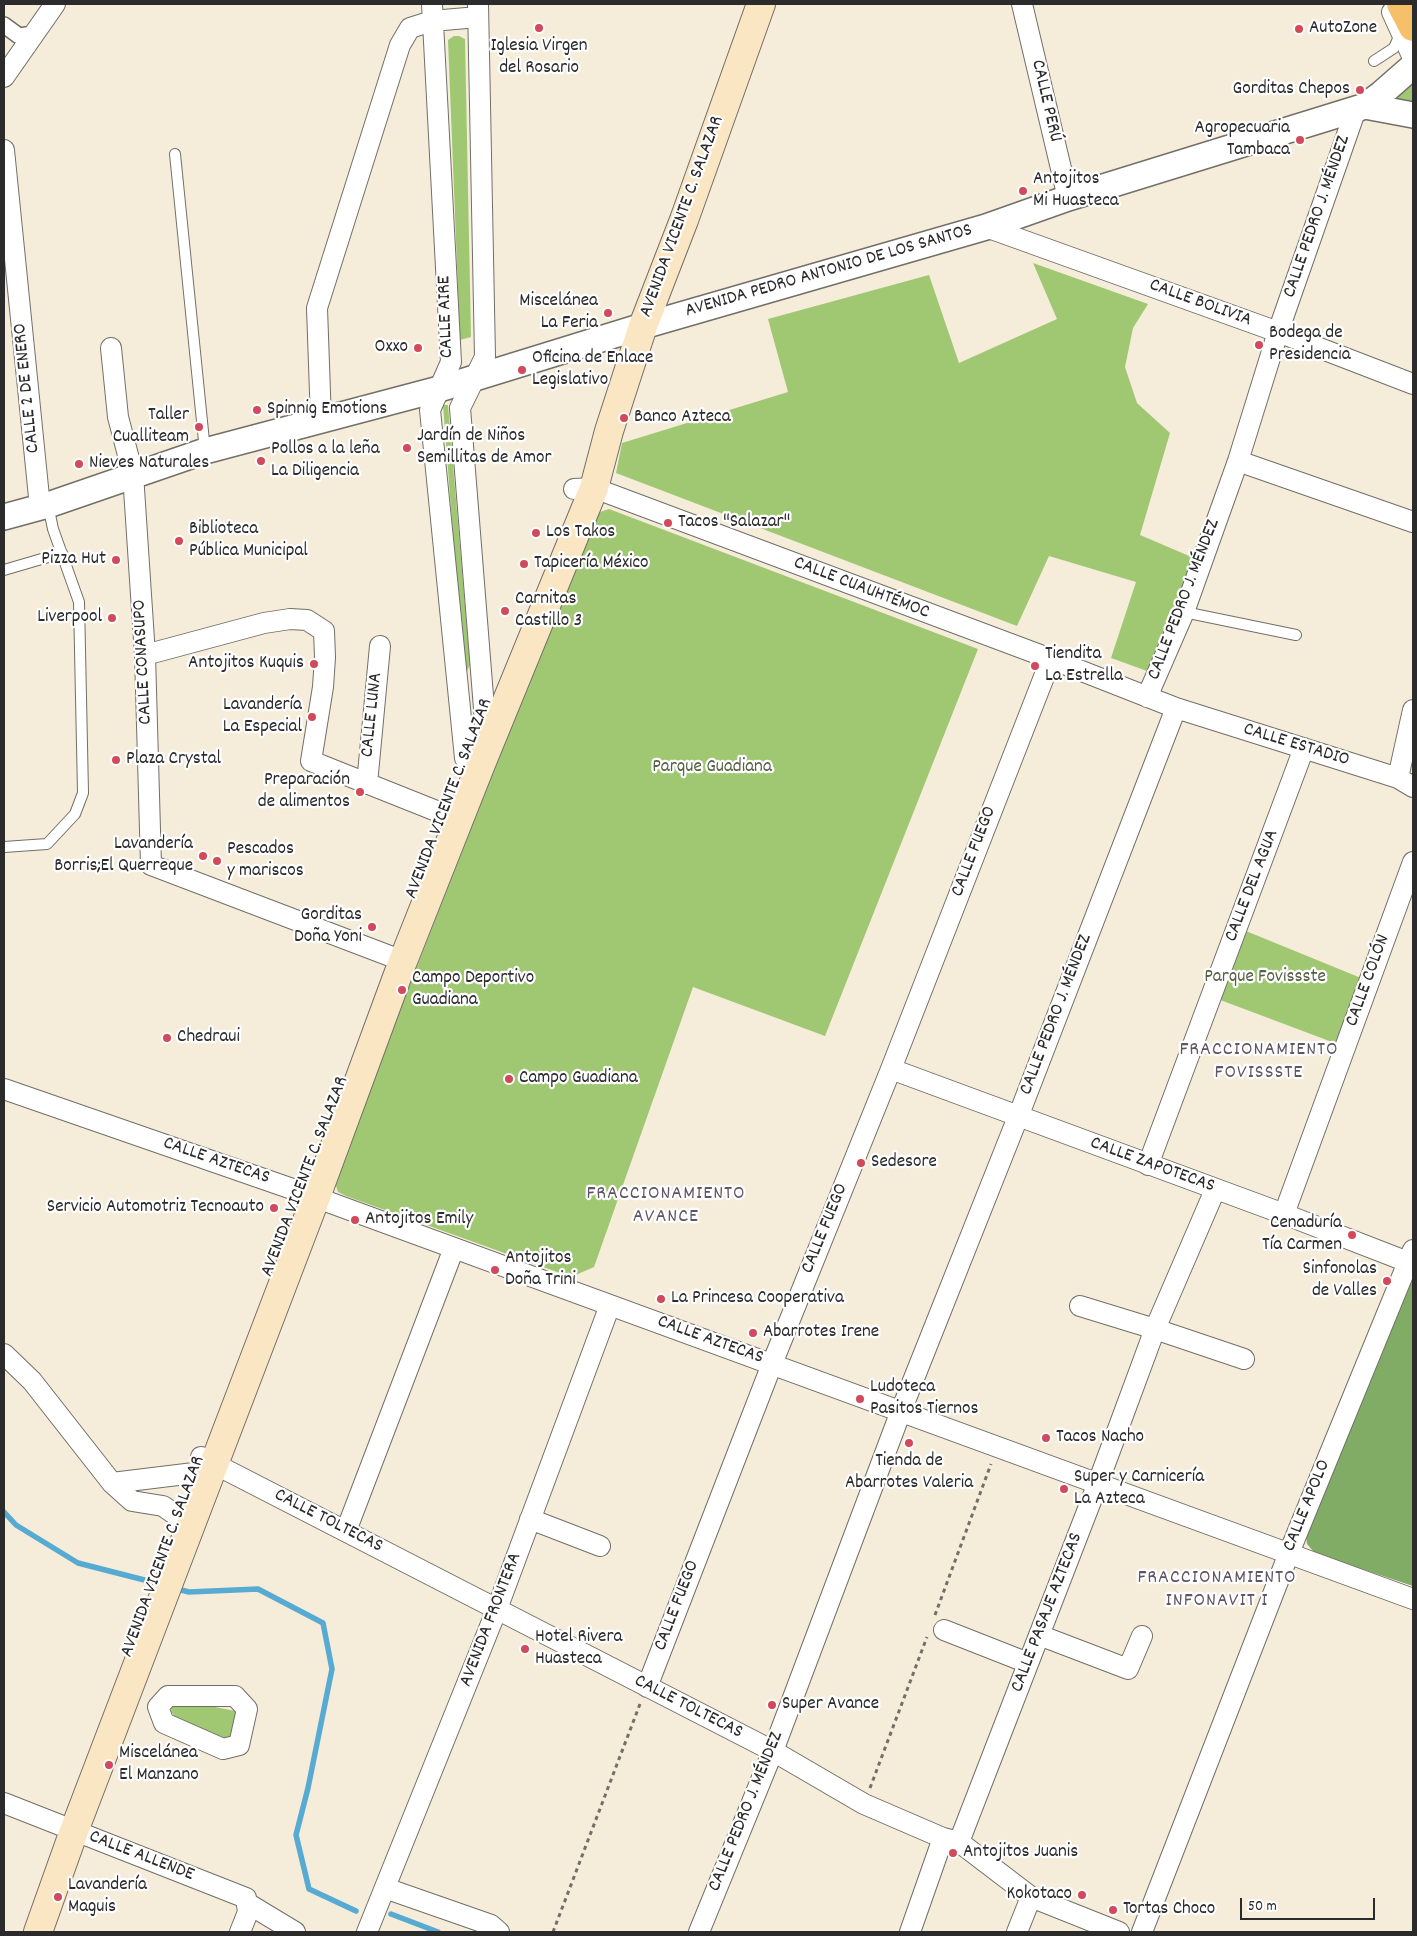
<!DOCTYPE html>
<meta charset="utf-8">
<style>
body{margin:0}
#map{position:relative;width:1417px;height:1936px;overflow:hidden;background:#f6ecda;font-family:Dekko,sans-serif}
canvas{display:block}
.frame{position:absolute;inset:0;border:5px solid #2b2b2b;pointer-events:none}
.scale{position:absolute;left:1240px;top:1898px;width:135px;height:22px;box-sizing:border-box;border:2px solid #2b2b2b;border-top:0;padding-left:6px;font-size:15px;line-height:18px;white-space:nowrap;color:#2b2b2b;-webkit-text-stroke:4px #fff;paint-order:stroke}
</style>
<div id="map">
<canvas width="1417" height="1936"></canvas>
<div class="frame"></div>
<div class="scale">50 m</div>
</div>
<script>
const g = document.querySelector('canvas').getContext('2d');
g.lineJoin = 'round';
function fill(path, color) {
  g.fillStyle = color;
  g.fill(path, 'evenodd');
}
function toPath(rows) {
  const path = new Path2D();
  for (const r of rows) {
    path.moveTo(r[0], r[1]);
    for (let i = 2; i < r.length; i += 2) path.lineTo(r[i], r[i + 1]);
  }
  return path;
}
function stroke(path, color, width, dash) {
  g.strokeStyle = color;
  g.lineWidth = width;
  g.lineCap = dash ? 'butt' : 'round';
  g.setLineDash(dash || []);
  g.stroke(path);
}
function write(font, color, halo, rows, align = 'center') {
  g.font = font + ' Dekko,sans-serif';
  g.lineWidth = 4.5;
  g.setLineDash([]);
  g.textBaseline = 'middle';
  g.strokeStyle = halo;
  g.fillStyle = color;
  for (const [text, x, y, turn = 0] of rows) {
    g.save();
    g.translate(x, y);
    g.rotate((+turn || 0) * Math.PI / 180);
    g.textAlign = isNaN(turn) ? turn : align;
    if (halo) g.strokeText(text, 0, 0);
    g.fillText(text, 0, 0);
    g.restore();
  }
}
const green = toPath([
 [454,36,459,36,465,39,471,337,460,340,448,40],
 [1411,77,1413,86,1413,108,1389,103],
 [1033,263,1148,304,1133,328,1125,367,1137,403,1170,433,1140,535,1194,558,1147,671,1111,658,1136,582,1049,556,1017,626,616,473,622,443,788,392,768,319,929,275,959,363,1057,319],
 [443,405,448,405,470,665,464,677],
 [609,509,978,649,825,1036,693,987,594,1267,571,1277,346,1196,338,1192,335,1183,335,1176,594,514],
 [1241,929,1366,980,1340,1045,1215,998],
 [217,1700,215,1707,240,1712,232,1741,188,1724,175,1717,171,1711,172,1703]
]);
const forest = toPath([
 [1413,1273,1413,1586,1323,1556,1313,1551,1307,1544,1306,1536]
]);
const stream = toPath([
 [4,1512,16,1525,78,1563,160,1584],
 [173,1588,189,1592,258,1589,323,1623,332,1669,308,1788,296,1835,309,1889,356,1911],
 [391,1914,438,1932]
]);
const path = toPath([
 [497,46,508,46,518,40],
 [935,1615,991,1464],
 [870,1788,927,1637],
 [553,1932,640,1704]
]);
const service = toPath([
 [1374,61,1394,48,1401,32],
 [175,154,205,451],
 [4,570,62,553],
 [1184,612,1296,635],
 [4,847,47,844,75,814,83,793,79,602,53,529,48,505]
]);
const pedestrian = toPath([
 [4,25,19,36,34,34]
]);
const minor = toPath([
 [432,4,451,362,430,410,465,758,481,764],
 [478,4,485,357,460,408,487,746],
 [1022,4,1068,198],
 [1392,12,1413,58],
 [4,77,55,4],
 [4,150,40,507],
 [986,227,1278,332,1413,384],
 [111,348,118,417,133,474,145,655,151,865,403,961],
 [321,421,317,308,400,45,410,28,432,21,478,17],
 [1238,461,1413,522],
 [574,489,594,488,1051,659,1176,708,1398,778,1413,787],
 [145,655,264,623,290,619,307,620,324,631,325,657,323,687,311,761,459,820],
 [1147,697,1184,612,1238,461,1278,332,1356,109],
 [1398,778,1413,710],
 [367,784,380,646],
 [891,1069,1284,1214,1413,1264],
 [4,1089,301,1192,1413,1599],
 [1148,1165,1304,748],
 [1284,1214,1413,862],
 [1080,1306,1155,1329,1244,1359],
 [4,1354,32,1381,112,1483,132,1501,163,1506,190,1525],
 [201,1457,773,1751,864,1804,943,1838,959,1842,1031,1897,1119,1932],
 [112,1483,194,1473],
 [530,1519,600,1546],
 [346,1531,454,1248],
 [944,1630,1028,1663],
 [1039,1635,1128,1669,1142,1636],
 [647,1687,772,1364,891,1069,1051,659],
 [168,1696,235,1696,247,1709,239,1745,223,1749,164,1723,158,1707,168,1696],
 [4,1803,246,1898,248,1912,240,1932],
 [959,1842,1098,1483,1155,1329,1215,1190],
 [385,1888,491,1925,499,1932],
 [247,1903,295,1932],
 [367,1932,497,1609,610,1305],
 [699,1932,773,1751,901,1411,1018,1117,1176,708],
 [910,1932,943,1838],
 [1017,1932,1031,1897],
 [1142,1932,1289,1553,1413,1250]
]);
const tertiary = toPath([
 [1365,106,1413,115],
 [4,517,48,505,205,451,439,389,643,326,986,227,1068,198,1356,109,1365,106,1381,94,1413,66]
]);
const secondary = toPath([
 [38,1932,74,1831,316,1197,403,961,481,764,594,488,609,431,643,326,684,220,761,4]
]);
const primary = toPath([
 [1401,4,1413,27]
]);
const markers = [
 [539,28,5,"#d1495b"],
 [1299,29,5,"#d1495b"],
 [1360,90,5,"#d1495b"],
 [1300,140,5,"#d1495b"],
 [1023,191,5,"#d1495b"],
 [608,313,5,"#d1495b"],
 [1259,345,5,"#d1495b"],
 [418,348,5,"#d1495b"],
 [522,370,5,"#d1495b"],
 [257,410,5,"#d1495b"],
 [624,418,5,"#d1495b"],
 [199,427,5,"#d1495b"],
 [407,448,5,"#d1495b"],
 [261,461,5,"#d1495b"],
 [79,464,5,"#d1495b"],
 [668,523,5,"#d1495b"],
 [536,533,5,"#d1495b"],
 [179,541,5,"#d1495b"],
 [116,560,5,"#d1495b"],
 [524,564,5,"#d1495b"],
 [505,611,5,"#d1495b"],
 [112,618,5,"#d1495b"],
 [314,664,5,"#d1495b"],
 [1035,666,5,"#d1495b"],
 [312,717,5,"#d1495b"],
 [116,760,5,"#d1495b"],
 [360,792,5,"#d1495b"],
 [203,856,5,"#d1495b"],
 [217,861,5,"#d1495b"],
 [372,927,5,"#d1495b"],
 [402,990,5,"#d1495b"],
 [167,1038,5,"#d1495b"],
 [509,1079,5,"#d1495b"],
 [861,1163,5,"#d1495b"],
 [274,1208,5,"#d1495b"],
 [355,1220,5,"#d1495b"],
 [1352,1235,5,"#d1495b"],
 [495,1270,5,"#d1495b"],
 [1387,1281,5,"#d1495b"],
 [661,1299,5,"#d1495b"],
 [753,1333,5,"#d1495b"],
 [860,1399,5,"#d1495b"],
 [1046,1438,5,"#d1495b"],
 [909,1443,5,"#d1495b"],
 [1064,1489,5,"#d1495b"],
 [525,1649,5,"#d1495b"],
 [772,1705,5,"#d1495b"],
 [109,1765,5,"#d1495b"],
 [953,1853,5,"#d1495b"],
 [1082,1895,5,"#d1495b"],
 [58,1897,5,"#d1495b"],
 [1113,1910,5,"#d1495b"]
];
const poiNames = [
 ["AutoZone",1309,29],
 ["Iglesia Virgen",539,47,"center"],
 ["del Rosario",539,69,"center"],
 ["Gorditas Chepos",1350,90,"right"],
 ["Agropecuaria",1290,129,"right"],
 ["Tambaca",1290,151,"right"],
 ["Antojitos",1033,180],
 ["Mi Huasteca",1033,202],
 ["Miscelánea",598,302,"right"],
 ["La Feria",598,324,"right"],
 ["Bodega de",1269,334],
 ["Presidencia",1269,356],
 ["Oxxo",408,348,"right"],
 ["Oficina de Enlace",532,359],
 ["Legislativo",532,381],
 ["Spinnig Emotions",267,410],
 ["Taller",189,416,"right"],
 ["Cualliteam",189,438,"right"],
 ["Banco Azteca",634,418],
 ["Jardín de Niños",417,437],
 ["Semillitas de Amor",417,459],
 ["Pollos a la leña",271,450],
 ["La Diligencia",271,472],
 ["Nieves Naturales",89,464],
 ["Tacos \"Salazar\"",678,523],
 ["Biblioteca",189,530],
 ["Pública Municipal",189,552],
 ["Los Takos",546,533],
 ["Pizza Hut",106,560,"right"],
 ["Tapicería México",534,564],
 ["Carnitas",515,600],
 ["Castillo 3",515,622],
 ["Liverpool",102,618,"right"],
 ["Tiendita",1045,655],
 ["La Estrella",1045,677],
 ["Antojitos Kuquis",304,664,"right"],
 ["Lavandería",302,706,"right"],
 ["La Especial",302,728,"right"],
 ["Plaza Crystal",126,760],
 ["Preparación",350,781,"right"],
 ["de alimentos",350,803,"right"],
 ["Lavandería",193,845,"right"],
 ["Borris;El Querreque",193,867,"right"],
 ["Pescados",227,850],
 ["y mariscos",227,872],
 ["Gorditas",362,916,"right"],
 ["Doña Yoni",362,938,"right"],
 ["Campo Deportivo",412,979],
 ["Guadiana",412,1001],
 ["Chedraui",177,1038],
 ["Campo Guadiana",519,1079],
 ["Sedesore",871,1163],
 ["Servicio Automotriz Tecnoauto",264,1208,"right"],
 ["Antojitos Emily",365,1220],
 ["Cenaduría",1342,1224,"right"],
 ["Tía Carmen",1342,1246,"right"],
 ["Antojitos",505,1259],
 ["Doña Trini",505,1281],
 ["Sinfonolas",1377,1270,"right"],
 ["de Valles",1377,1292,"right"],
 ["La Princesa Cooperativa",671,1299],
 ["Abarrotes Irene",763,1333],
 ["Ludoteca",870,1388],
 ["Pasitos Tiernos",870,1410],
 ["Tacos Nacho",1056,1438],
 ["Tienda de",909,1462,"center"],
 ["Abarrotes Valeria",909,1484,"center"],
 ["Super y Carnicería",1074,1478],
 ["La Azteca",1074,1500],
 ["Hotel Rivera",535,1638],
 ["Huasteca",535,1660],
 ["Super Avance",782,1705],
 ["Miscelánea",119,1754],
 ["El Manzano",119,1776],
 ["Antojitos Juanis",963,1853],
 ["Lavandería",68,1886],
 ["Maguis",68,1908],
 ["Kokotaco",1072,1895,"right"],
 ["Tortas Choco",1123,1910]
];
const streetNames = [
 ["CALLE PERÚ",1045,101,77],
 ["AVENIDA VICENTE C. SALAZAR",683,217,-70],
 ["CALLE PEDRO J. MÉNDEZ",1318,217,-71],
 ["AVENIDA PEDRO ANTONIO DE LOS SANTOS",829,272,-16],
 ["CALLE BOLIVIA",1200,304,20],
 ["CALLE AIRE",447,317,-92],
 ["CALLE 2 DE ENERO",28,388,-96],
 ["CALLE CUAUHTÉMOC",861,589,21],
 ["CALLE PEDRO J. MÉNDEZ",1185,600,-69],
 ["CALLE CONASUPO",144,662,-93],
 ["CALLE LUNA",373,715,-84],
 ["CALLE ESTADIO",1296,746,17],
 ["AVENIDA VICENTE C. SALAZAR",450,799,-69],
 ["CALLE FUEGO",975,852,-69],
 ["CALLE DEL AGUA",1253,886,-69],
 ["CALLE COLÓN",1369,981,-70],
 ["CALLE PEDRO J. MÉNDEZ",1057,1015,-69],
 ["CALLE AZTECAS",216,1162,19],
 ["CALLE ZAPOTECAS",1152,1166,20],
 ["AVENIDA VICENTE C. SALAZAR",306,1177,-69],
 ["CALLE FUEGO",826,1229,-68],
 ["CALLE AZTECAS",710,1341,20],
 ["CALLE APOLO",1308,1506,-68],
 ["CALLE TOLTECAS",328,1522,27],
 ["AVENIDA VICENTE C. SALAZAR",164,1557,-70],
 ["CALLE FUEGO",678,1606,-69],
 ["CALLE PASAJE AZTECAS",1048,1613,-69],
 ["AVENIDA FRONTERA",492,1620,-69],
 ["CALLE TOLTECAS",688,1708,27],
 ["CALLE PEDRO J. MÉNDEZ",747,1812,-68],
 ["CALLE ALLENDE",141,1857,21]
];
const parkNames = [
 ["Parque Guadiana",712,768],
 ["Parque Fovissste",1265,978]
];
const neighbourhoodNames = [
 ["FRACCIONAMIENTO",1259,1051],
 ["FOVISSSTE",1259,1074],
 ["FRACCIONAMIENTO",666,1195],
 ["AVANCE",666,1218],
 ["FRACCIONAMIENTO",1217,1579],
 ["INFONAVIT I",1217,1602]
];
fill(green, '#a0c873');
fill(forest, '#80ac65');
stroke(stream, '#57abd3', 5.5);
stroke(service, '#726f68', 12);
stroke(pedestrian, '#726f68', 18);
stroke(minor, '#726f68', 22);
stroke(tertiary, '#726f68', 28);
stroke(secondary, '#726f68', 30);
stroke(primary, '#726f68', 30);
stroke(path, '#726f68', 3, [4, 4]);
stroke(service, '#fff', 10);
stroke(pedestrian, '#fff', 15);
stroke(minor, '#fff', 20);
stroke(tertiary, '#fff', 25);
stroke(secondary, '#fbe6c4', 28);
stroke(primary, '#f6c06b', 28);
for (const [x, y, r, color] of markers) {
  const dot = new Path2D();
  dot.arc(x, y, r, 0, 2 * Math.PI);
  g.fillStyle = color;
  g.fill(dot);
  stroke(dot, '#fff', 2);
}
write('19px', '#2b2b2b', '#fff', poiNames, 'left');
write('19px', '#2b2b2b', '#fff', streetNames);
write('19px', '#546244', '#fff', parkNames);
g.letterSpacing = '1px';
write('20px', '#5e5664', '#fff', neighbourhoodNames);
g.letterSpacing = '0px';
</script>
